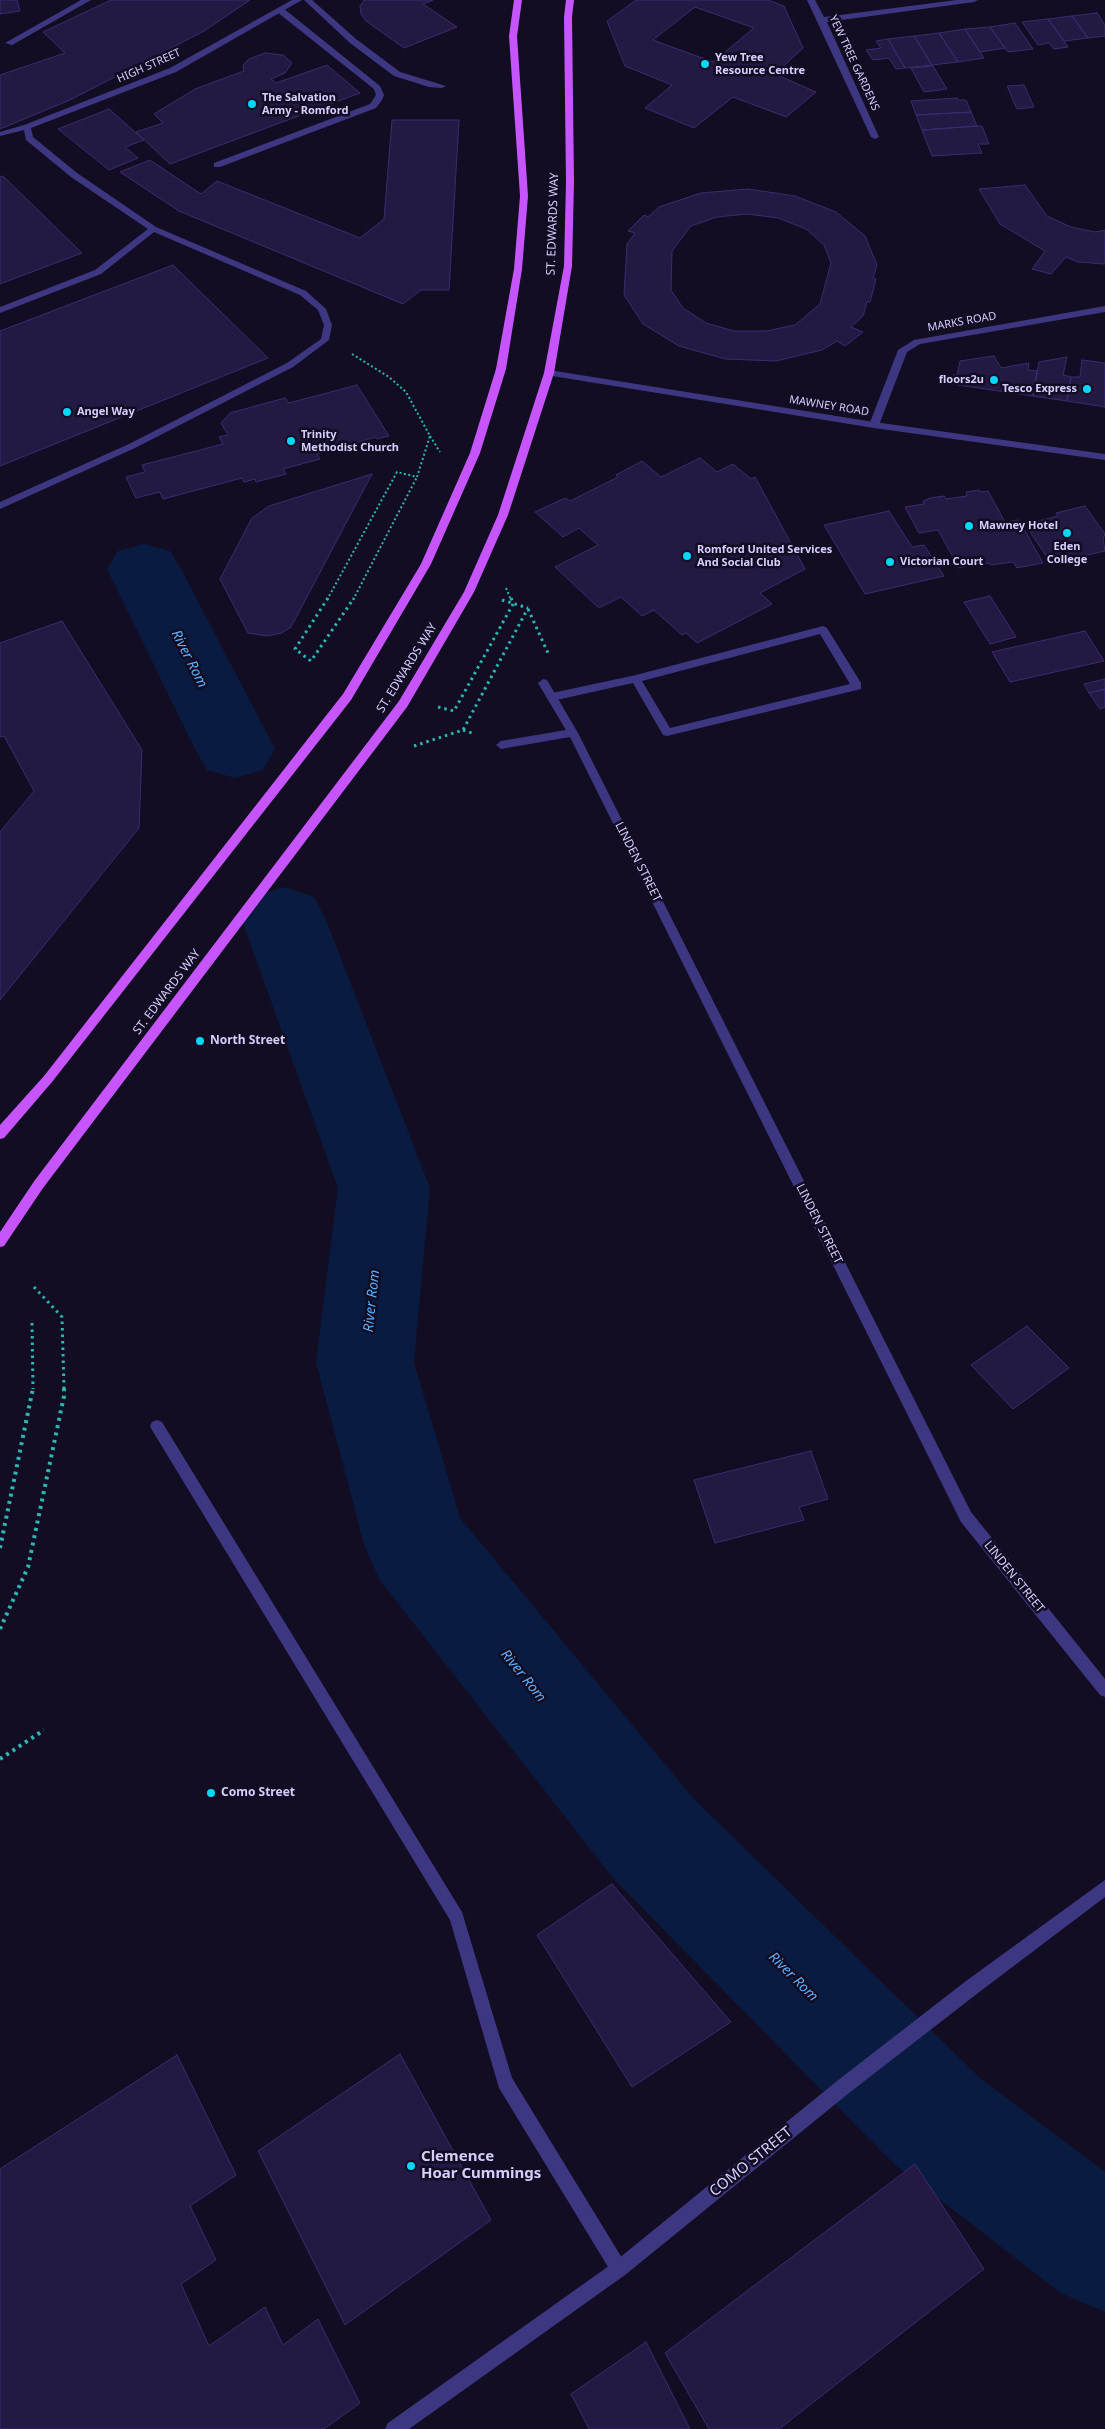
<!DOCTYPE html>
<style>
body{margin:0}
canvas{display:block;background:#120d22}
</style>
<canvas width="1105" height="2429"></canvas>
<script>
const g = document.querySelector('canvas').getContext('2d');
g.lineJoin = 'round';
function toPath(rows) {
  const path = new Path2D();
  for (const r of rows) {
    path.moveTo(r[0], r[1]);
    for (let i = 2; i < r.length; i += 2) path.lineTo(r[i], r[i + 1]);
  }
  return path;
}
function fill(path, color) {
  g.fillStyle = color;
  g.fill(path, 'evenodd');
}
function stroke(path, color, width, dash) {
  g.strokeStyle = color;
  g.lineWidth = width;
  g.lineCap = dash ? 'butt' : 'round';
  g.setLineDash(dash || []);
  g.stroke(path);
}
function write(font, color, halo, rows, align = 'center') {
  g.font = font + ' "Noto Sans",sans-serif';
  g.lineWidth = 5;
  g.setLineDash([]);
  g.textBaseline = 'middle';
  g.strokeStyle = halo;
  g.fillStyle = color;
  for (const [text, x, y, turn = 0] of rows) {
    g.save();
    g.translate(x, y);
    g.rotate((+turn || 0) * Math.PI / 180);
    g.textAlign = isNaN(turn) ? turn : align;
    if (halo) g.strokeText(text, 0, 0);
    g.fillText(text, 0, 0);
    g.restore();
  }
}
const river = toPath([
 [144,544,170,551,181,569,275,749,263,770,235,778,207,770,195,749,107,569,118,551,144,544],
 [284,887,314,897,326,920,430,1188,414,1362,460,1518,693,1798,981,2079,1105,2172,1105,2312,1061,2293,895,2165,613,1878,379,1579,364,1544,316,1362,338,1188,242,920,254,897,284,887]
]);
const building = toPath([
 [0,0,17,0,20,11,0,14,0,0],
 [111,0,250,0,204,31,70,100,0,129,0,75,65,53,43,32,111,0],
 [364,0,433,0,423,4,457,27,404,48,366,21,361,14,360,6,364,0],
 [636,0,768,0,784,6,803,48,775,74,816,92,786,117,733,97,694,128,645,108,672,85,625,66,607,21,636,0],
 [695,7,754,28,713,62,653,40,695,7],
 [1097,13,1105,25,1105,36,1088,38,1072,16,1097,13],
 [1072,16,1088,38,1064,41,1048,19,1072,16],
 [1048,19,1064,41,1068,47,1054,49,1049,43,1038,45,1022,22,1048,19],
 [1015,23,1033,49,1008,52,990,27,1015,23],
 [990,27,1005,48,980,52,965,29,990,27],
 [965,29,980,52,984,58,958,62,939,33,965,29],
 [939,33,958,62,932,65,914,36,939,33],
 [914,36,932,65,905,68,888,39,914,36],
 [888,39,905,68,896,69,889,58,873,60,866,50,881,48,876,41,888,39],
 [265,53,283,55,292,63,285,73,271,79,276,83,327,65,360,93,170,164,136,132,163,123,154,114,195,89,244,71,243,65,249,59,265,53],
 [933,66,947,89,924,92,911,68,933,66],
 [1024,85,1034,107,1017,109,1007,86,1024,85],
 [957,98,958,100,966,100,971,112,916,115,911,101,957,98],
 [109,109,144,140,125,147,138,158,109,170,58,129,109,109],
 [971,112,977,126,922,130,916,115,971,112],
 [392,120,459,120,449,290,421,290,403,304,179,211,120,172,150,160,201,194,217,181,360,238,384,219,392,120],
 [977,126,982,126,989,144,978,144,982,153,932,156,922,130,977,126],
 [3,176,82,253,0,284,0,177,3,176],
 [1025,185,1047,216,1071,227,1095,232,1105,230,1105,264,1078,262,1066,257,1051,274,1032,269,1045,251,1000,224,979,189,1025,185],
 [748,189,795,196,836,212,865,236,877,265,873,278,876,279,870,302,867,302,863,316,851,327,863,332,845,346,837,341,822,350,776,361,725,359,679,346,643,324,624,295,627,244,635,233,628,231,644,215,648,217,659,207,701,193,748,189],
 [747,214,778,218,806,229,824,245,831,263,820,304,795,325,766,331,734,331,706,323,683,308,671,290,672,251,691,226,717,217,747,214],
 [173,265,268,358,0,466,0,331,173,265],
 [994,356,1001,368,1029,363,1028,370,1037,371,1033,396,951,384,953,375,957,375,960,361,994,356],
 [1067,357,1063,375,1071,377,1067,401,1033,396,1039,362,1067,357],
 [1082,360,1105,363,1105,407,1067,401,1071,377,1080,377,1082,360],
 [357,385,389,436,377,439,376,437,317,454,320,459,283,469,286,474,256,482,255,479,244,482,242,478,163,499,160,492,136,498,126,477,145,472,142,465,223,444,219,437,228,435,221,423,230,413,285,398,289,403,357,385],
 [700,458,717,472,733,464,751,479,755,477,805,569,760,593,772,604,697,643,686,633,682,635,654,610,642,616,621,597,599,608,555,567,598,545,579,528,563,537,535,512,565,498,570,501,618,477,616,475,642,461,661,477,700,458],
 [372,474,291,627,282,633,267,636,248,633,220,579,252,518,269,506,372,474],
 [979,490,980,492,988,491,1005,522,1019,520,1043,563,1017,568,1013,562,991,565,989,563,959,568,938,530,919,533,905,507,924,504,923,501,930,498,944,496,946,499,967,496,966,492,979,490],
 [1085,506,1105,534,1103,539,1105,551,1065,560,1062,557,1049,560,1030,532,1036,531,1031,523,1058,516,1056,513,1085,506],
 [889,511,912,547,924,545,944,576,865,594,824,525,889,511],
 [990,596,1016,637,990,644,964,602,990,596],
 [62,621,142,750,139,828,0,1000,0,832,34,791,4,736,0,737,0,643,62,621],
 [1085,631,1104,661,1010,682,992,652,1085,631],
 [1105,679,1105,689,1089,693,1084,684,1105,679],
 [1105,689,1105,707,1100,709,1089,693,1105,689],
 [1027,1326,1069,1368,1013,1409,971,1365,1027,1326],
 [811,1451,828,1499,799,1507,804,1520,715,1543,694,1480,811,1451],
 [612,1884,731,2022,632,2087,537,1935,612,1884],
 [400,2054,491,2220,345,2325,258,2151,400,2054],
 [177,2055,236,2175,190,2206,216,2260,181,2284,209,2346,265,2307,283,2345,318,2319,360,2403,324,2429,0,2429,0,2169,177,2055],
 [915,2164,984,2269,779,2429,709,2429,665,2353,915,2164],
 [646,2342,690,2429,589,2429,571,2394,646,2342]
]);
const pathFar2 = toPath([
 [352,354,389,377,406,392,430,436,417,477],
 [430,436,440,452],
 [506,588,511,600],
 [327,600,397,472,417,477],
 [353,600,417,477]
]);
const pathFar1 = toPath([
 [328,598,295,649,311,661,354,598],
 [511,598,513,603],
 [502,600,528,608],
 [528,609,548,653],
 [438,707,454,711,513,604],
 [463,730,475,734],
 [414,746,463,730,528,608],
 [34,1287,62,1317,64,1389],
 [32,1323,33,1389]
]);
const path = toPath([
 [0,1548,33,1388],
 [0,1629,28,1567,64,1396,64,1388],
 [0,1759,44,1730]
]);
const service = toPath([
 [81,0,91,0,12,45,5,43,81,0],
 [304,0,312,0,356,39,400,72,446,86,442,88,429,87,394,76,350,43,304,0],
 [277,8,283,8,380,86,384,95,382,100,376,108,220,167,214,167,214,163,370,104,376,95,374,89,277,12,277,8],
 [823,626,827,628,861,683,861,689,667,736,663,735,633,683,552,701,547,697,552,693,636,675,823,626],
 [820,634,850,684,670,728,642,681,820,634],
 [157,1420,162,1422,462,1912,512,2078,625,2263,627,2269,625,2275,619,2277,613,2275,499,2088,450,1920,152,1430,150,1426,152,1422,157,1420]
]);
const minor = toPath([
 [292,0,302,0,176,72,31,128,33,137,77,173,156,227,306,291,326,309,332,325,329,340,293,367,135,448,0,509,0,502,129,444,287,363,321,339,324,325,318,310,300,295,154,232,101,274,0,313,0,307,95,270,148,229,71,177,26,140,24,130,0,136,0,132,24,125,170,68,292,0],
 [807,0,815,0,824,17,957,0,978,0,974,2,827,22,879,137,875,139,871,137,807,0],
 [1105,306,1105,312,920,344,907,352,879,425,874,428,869,425,898,350,914,340,1105,306],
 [543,679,547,680,578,733,971,1512,1105,1679,1105,1697,1100,1695,961,1522,570,737,501,749,496,745,501,741,566,730,538,683,543,679],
 [1105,1880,1105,1897,978,1993,849,2093,625,2275,409,2429,385,2429,388,2423,613,2263,837,2081,966,1981,1105,1880]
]);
const tertiary = toPath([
 [549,370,874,422,1105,454,1105,460,874,428,546,375,544,373,549,370]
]);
const primary = toPath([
 [514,0,522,0,517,36,528,196,522,269,506,369,480,453,431,564,351,700,52,1082,4,1138,0,1139,0,1125,44,1076,343,694,421,564,470,453,496,369,514,269,520,196,509,36,514,0],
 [566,0,574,0,572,17,574,182,572,266,554,373,508,515,474,592,407,707,43,1188,4,1246,0,1247,0,1232,35,1180,399,701,464,592,498,515,544,373,564,266,566,182,564,17,566,0]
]);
const markers = [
 [705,64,5,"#00d7f9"],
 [252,104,5,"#00d7f9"],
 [994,380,5,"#00d7f9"],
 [1087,389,5,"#00d7f9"],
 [67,412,5,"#00d7f9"],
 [291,441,5,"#00d7f9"],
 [969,526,5,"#00d7f9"],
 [1067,533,5,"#00d7f9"],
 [687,556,5,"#00d7f9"],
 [890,562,5,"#00d7f9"],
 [200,1041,5,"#00d7f9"],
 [211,1793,5,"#00d7f9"],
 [411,2166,5,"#00d7f9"]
];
const farPoinames = [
 ["Yew Tree",715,58],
 ["Resource Centre",715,71],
 ["The Salvation",262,98],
 ["Army - Romford",262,111],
 ["floors2u",984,380,"right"],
 ["Tesco Express",1077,389,"right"],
 ["Angel Way",77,412],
 ["Trinity",301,435],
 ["Methodist Church",301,448],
 ["Mawney Hotel",979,526],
 ["Eden",1067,547,"center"],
 ["College",1067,560,"center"],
 ["Romford United Services",697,550],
 ["And Social Club",697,563],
 ["Victorian Court",900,562]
];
const farStreetnames = [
 ["YEW TREE GARDENS",854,63,65],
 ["HIGH STREET",149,66,-24],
 ["MARKS ROAD",962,322,-10],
 ["MAWNEY ROAD",829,406,9]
];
const streetNames = [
 ["ST. EDWARDS WAY",553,224,-88],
 ["ST. EDWARDS WAY",407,668,-58],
 ["LINDEN STREET",638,862,63],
 ["ST. EDWARDS WAY",167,992,-53],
 ["LINDEN STREET",819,1224,63],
 ["LINDEN STREET",1014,1577,51]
];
const poiNames = [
 ["North Street",210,1041],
 ["Como Street",221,1793]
];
const waterNames = [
 ["River Rom",189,659,63],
 ["River Rom",372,1301,-84],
 ["River Rom",523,1676,51],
 ["River Rom",793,1977,45]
];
const nearPoinames = [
 ["Clemence",421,2157],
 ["Hoar Cummings",421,2174]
];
const nearStreetnames = [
 ["COMO STREET",751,2162,-39]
];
fill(river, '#091b40');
fill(building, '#231943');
stroke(building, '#3b2b70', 1);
stroke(pathFar2, '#2cb5b2', 2, [2, 2.5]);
stroke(pathFar1, '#2cb5b2', 3, [2.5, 4]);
stroke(path, '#2cb5b2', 4, [3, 4.5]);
fill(service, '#3d3782');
fill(minor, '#3d3782');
fill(tertiary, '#3d3782');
fill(primary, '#c655ff');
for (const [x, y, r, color] of markers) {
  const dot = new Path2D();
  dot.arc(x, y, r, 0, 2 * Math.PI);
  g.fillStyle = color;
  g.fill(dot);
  stroke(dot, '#120d22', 2);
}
write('bold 11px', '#d6ceff', '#120d22', farPoinames, 'left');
write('11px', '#d6ceff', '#120d22', farStreetnames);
write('12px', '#d6ceff', '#120d22', streetNames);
write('bold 12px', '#d6ceff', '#120d22', poiNames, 'left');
write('italic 14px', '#5caeff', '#120d22', waterNames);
write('bold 15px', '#d6ceff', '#120d22', nearPoinames, 'left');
write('15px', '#d6ceff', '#120d22', nearStreetnames);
</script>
